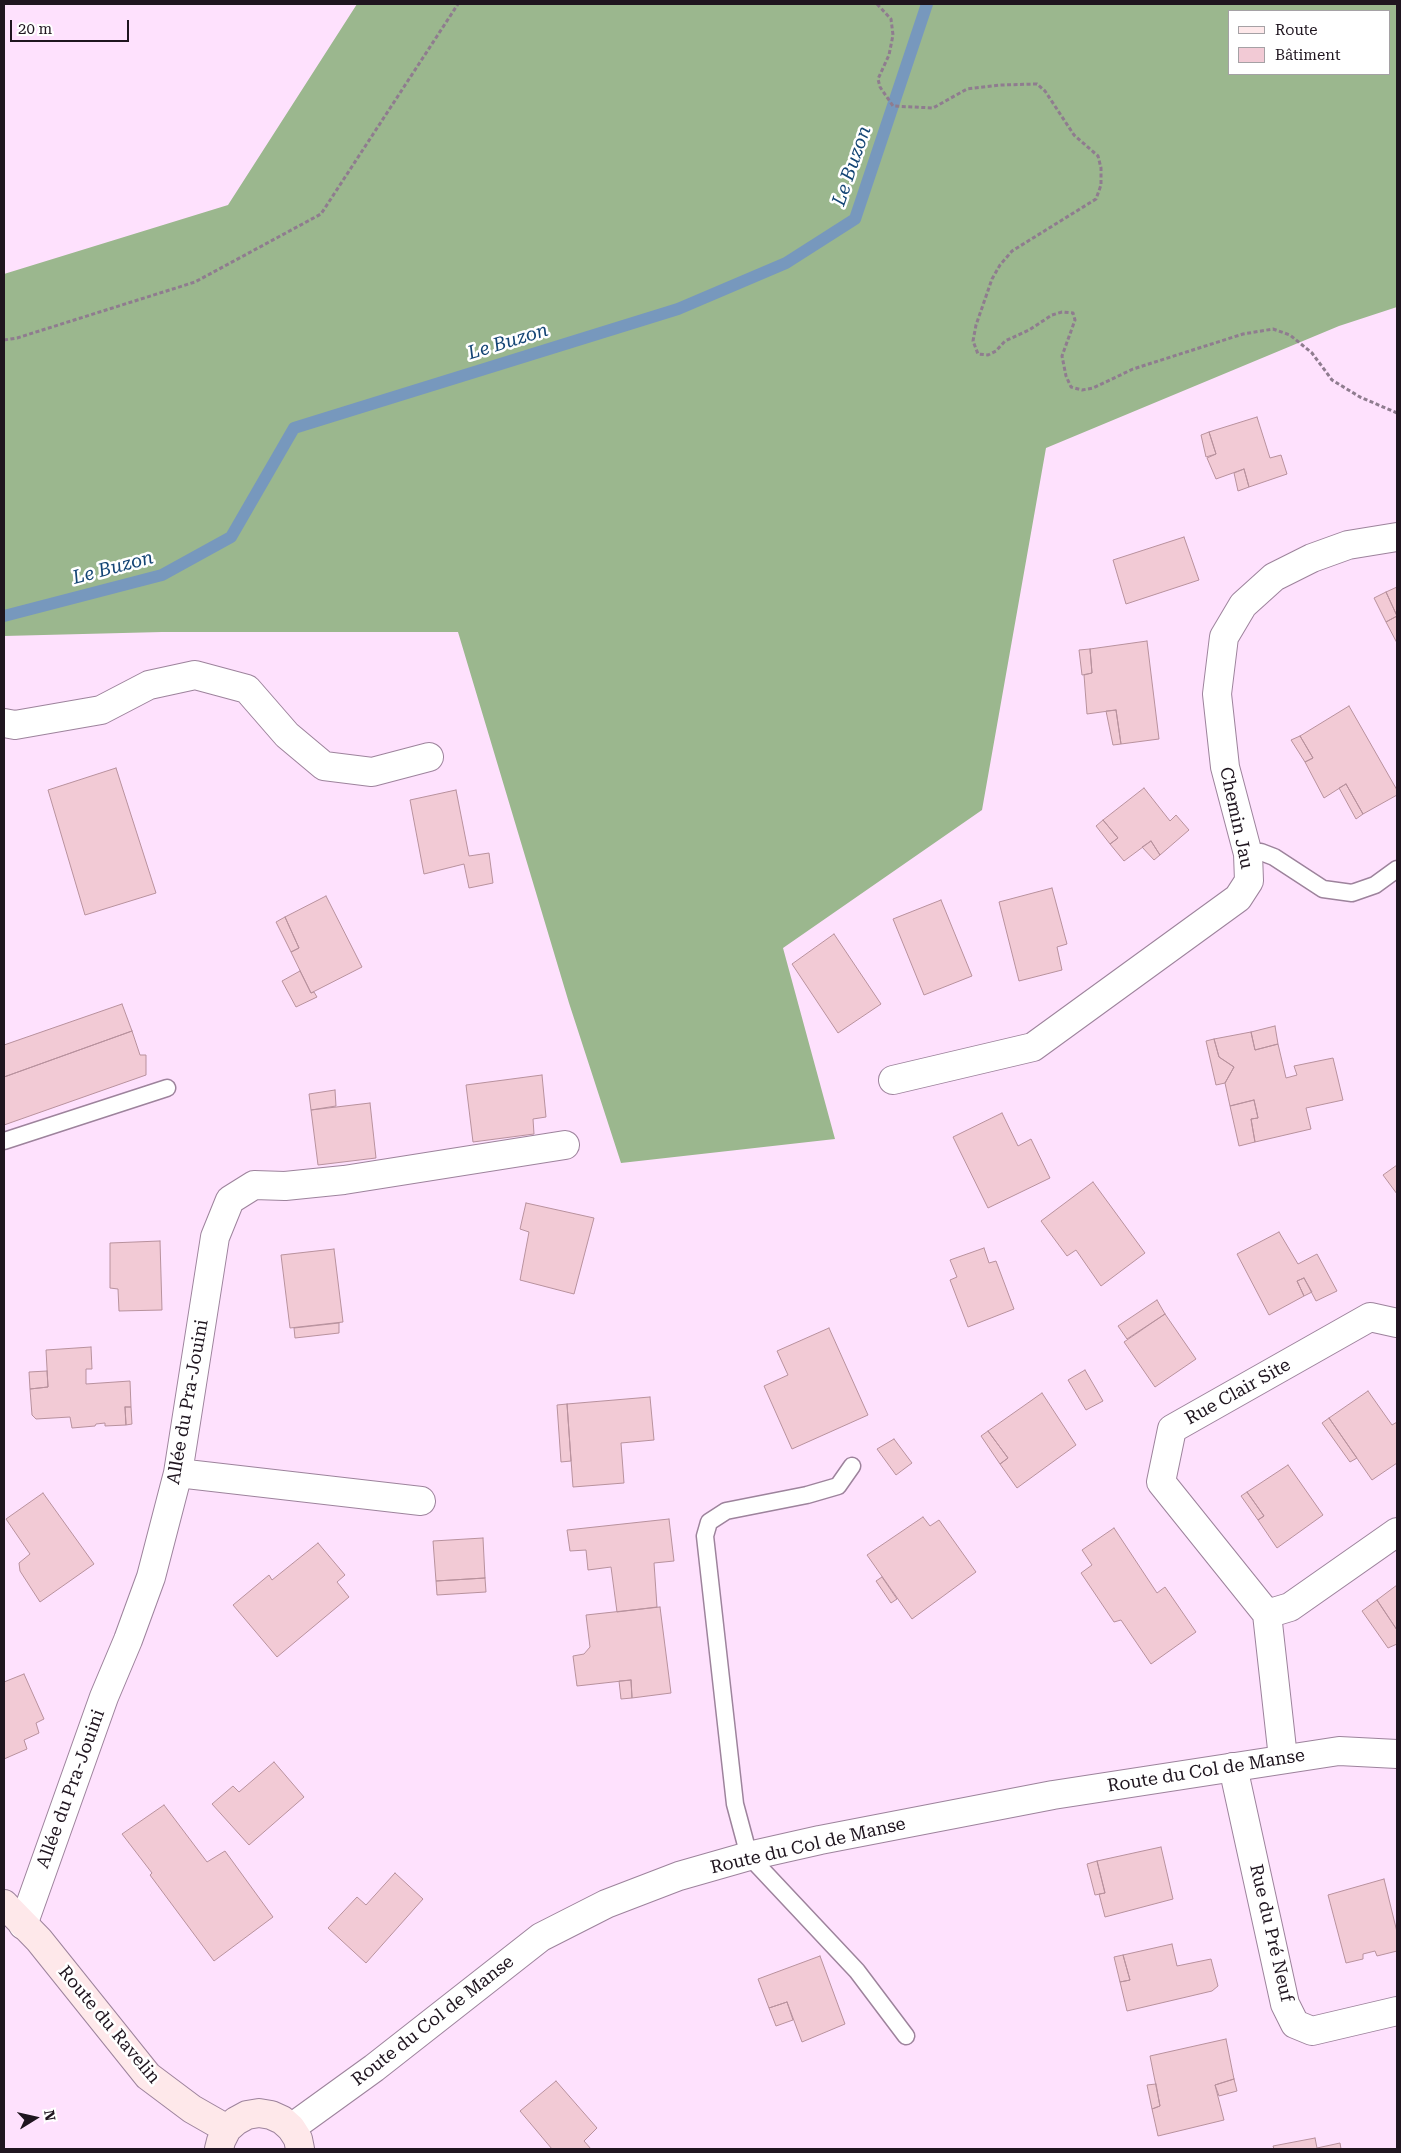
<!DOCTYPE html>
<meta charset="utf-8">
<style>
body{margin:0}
#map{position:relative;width:1401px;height:2153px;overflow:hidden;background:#fee1fd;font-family:"Roboto Serif",serif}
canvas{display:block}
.frame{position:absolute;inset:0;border:5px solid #1f151f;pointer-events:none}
.legend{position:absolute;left:1228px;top:10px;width:162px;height:65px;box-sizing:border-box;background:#fff;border:1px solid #a5a1a5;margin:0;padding:6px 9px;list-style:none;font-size:15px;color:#1f151f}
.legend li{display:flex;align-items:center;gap:10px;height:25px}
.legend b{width:25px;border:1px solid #a5a1a5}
.north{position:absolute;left:10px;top:2093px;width:50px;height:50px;-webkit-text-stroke:4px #fff;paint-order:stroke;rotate:80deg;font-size:14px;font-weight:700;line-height:20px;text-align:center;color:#1f151f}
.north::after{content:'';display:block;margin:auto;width:18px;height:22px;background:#1f151f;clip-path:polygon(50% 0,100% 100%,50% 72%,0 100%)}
.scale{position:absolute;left:10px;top:20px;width:119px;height:22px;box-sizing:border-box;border:2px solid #1f151f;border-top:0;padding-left:6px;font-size:15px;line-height:18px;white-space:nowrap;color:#1f151f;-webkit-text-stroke:4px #fff;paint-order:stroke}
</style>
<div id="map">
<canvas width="1401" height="2153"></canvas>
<div class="frame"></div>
<ul class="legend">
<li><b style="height:6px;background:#fee8ea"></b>Route</li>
<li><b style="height:14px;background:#f2cad5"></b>Bâtiment</li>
</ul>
<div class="north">N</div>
<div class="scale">20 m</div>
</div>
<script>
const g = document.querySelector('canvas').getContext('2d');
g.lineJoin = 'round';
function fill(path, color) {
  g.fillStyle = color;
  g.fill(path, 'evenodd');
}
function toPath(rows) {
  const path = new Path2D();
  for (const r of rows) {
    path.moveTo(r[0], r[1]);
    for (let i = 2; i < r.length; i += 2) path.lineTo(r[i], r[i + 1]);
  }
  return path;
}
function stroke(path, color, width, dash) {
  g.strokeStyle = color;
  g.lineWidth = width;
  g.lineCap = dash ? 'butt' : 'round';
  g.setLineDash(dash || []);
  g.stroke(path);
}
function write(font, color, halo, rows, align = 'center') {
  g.font = font + ' "Roboto Serif",serif';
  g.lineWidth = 5;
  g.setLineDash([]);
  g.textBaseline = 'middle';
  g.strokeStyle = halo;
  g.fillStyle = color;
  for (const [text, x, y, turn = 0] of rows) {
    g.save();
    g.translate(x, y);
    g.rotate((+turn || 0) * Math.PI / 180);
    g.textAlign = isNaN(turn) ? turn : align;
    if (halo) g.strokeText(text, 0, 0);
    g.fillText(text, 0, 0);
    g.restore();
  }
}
const forest = toPath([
 [357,4,1397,4,1397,307,1339,326,1046,448,982,810,783,948,835,1139,621,1163,569,1003,458,632,162,632,4,636,4,274,228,205],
 [1230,11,1390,11,1390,74,1230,74]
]);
const stream = toPath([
 [4,616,162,575,231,537,294,428,678,309,786,263,855,219,927,4]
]);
const building = toPath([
 [1257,417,1270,458,1281,455,1287,474,1249,487,1244,469,1216,479,1207,458,1216,454,1209,432,1257,417],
 [1209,432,1216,454,1206,457,1201,435,1209,432],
 [1244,469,1249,487,1238,491,1234,473,1244,469],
 [1184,537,1199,580,1126,604,1113,560,1184,537],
 [1397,587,1397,643,1386,622,1397,616,1386,592,1397,587],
 [1386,592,1397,616,1386,622,1374,598,1386,592],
 [1147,641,1159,739,1121,744,1116,710,1087,714,1084,675,1092,673,1090,649,1147,641],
 [1090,649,1092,673,1082,675,1079,650,1090,649],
 [1349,706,1397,790,1397,795,1363,814,1346,784,1324,798,1305,762,1313,758,1300,736,1349,706],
 [1116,710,1121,744,1113,745,1106,711,1116,710],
 [1300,736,1313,758,1305,762,1291,740,1300,736],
 [116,768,156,893,85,915,48,790,116,768],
 [1346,784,1363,814,1356,819,1339,788,1346,784],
 [1144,788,1170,821,1176,815,1189,830,1160,855,1151,841,1124,861,1110,844,1118,838,1103,820,1144,788],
 [456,790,469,856,489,853,493,883,469,888,464,864,424,874,410,800,456,790],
 [1103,820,1118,838,1110,844,1096,826,1103,820],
 [1151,841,1160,855,1154,860,1142,847,1151,841],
 [1052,888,1067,944,1057,947,1062,970,1019,981,999,902,1052,888],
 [326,896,362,967,311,993,291,952,299,948,285,917,326,896],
 [941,900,972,976,924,995,893,919,941,900],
 [285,917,299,948,291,952,276,922,285,917],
 [834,934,881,1004,838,1033,792,964,834,934],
 [300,971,311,993,314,992,317,997,296,1007,282,981,300,971],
 [122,1004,132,1031,4,1077,4,1045,122,1004],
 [1275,1026,1278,1044,1255,1050,1251,1032,1275,1026],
 [132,1031,140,1055,146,1055,146,1075,4,1125,4,1077,132,1031],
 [1251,1032,1255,1050,1278,1044,1286,1078,1297,1075,1294,1066,1333,1058,1343,1100,1306,1108,1311,1129,1255,1142,1251,1119,1258,1118,1254,1100,1230,1106,1225,1083,1234,1067,1219,1057,1214,1039,1251,1032],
 [1214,1039,1219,1057,1234,1067,1225,1083,1216,1085,1206,1041,1214,1039],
 [542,1075,546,1117,533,1119,534,1134,473,1142,466,1085,542,1075],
 [335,1090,336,1106,311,1110,309,1094,335,1090],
 [1254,1100,1258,1118,1251,1119,1255,1142,1239,1146,1230,1106,1254,1100],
 [370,1103,376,1158,318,1165,311,1110,370,1103],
 [1002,1113,1018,1146,1031,1139,1050,1178,988,1208,953,1137,1002,1113],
 [1397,1165,1397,1194,1383,1175,1397,1165],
 [1093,1182,1145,1253,1101,1286,1076,1250,1067,1256,1041,1221,1093,1182],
 [526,1203,594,1218,574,1294,520,1280,529,1232,520,1229,526,1203],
 [1279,1232,1298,1264,1317,1254,1337,1291,1316,1301,1304,1278,1297,1281,1304,1296,1269,1315,1237,1254,1279,1232],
 [160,1241,162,1310,119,1311,118,1289,110,1288,110,1243,160,1241],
 [984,1248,989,1263,996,1261,1014,1309,968,1327,950,1280,957,1277,950,1260,984,1248],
 [334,1249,343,1322,290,1328,281,1255,334,1249],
 [1304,1278,1312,1292,1304,1296,1297,1281,1304,1278],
 [1157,1300,1165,1314,1127,1339,1118,1326,1157,1300],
 [1165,1314,1196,1359,1155,1387,1124,1342,1165,1314],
 [339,1323,339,1333,295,1338,294,1328,339,1323],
 [829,1328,868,1415,792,1449,764,1386,788,1375,777,1351,829,1328],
 [91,1347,92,1369,86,1369,86,1384,130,1381,131,1407,125,1407,126,1425,105,1426,105,1423,96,1424,95,1426,72,1428,70,1417,36,1419,32,1415,30,1389,48,1387,46,1350,91,1347],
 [1085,1370,1103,1401,1086,1410,1068,1380,1085,1370],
 [47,1371,48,1387,30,1389,29,1372,47,1371],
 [1368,1391,1392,1425,1397,1422,1397,1463,1372,1480,1329,1418,1368,1391],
 [1042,1393,1076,1445,1017,1488,1000,1464,1008,1458,988,1431,1042,1393],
 [650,1397,654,1440,621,1443,624,1483,573,1487,567,1404,650,1397],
 [567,1404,571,1461,561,1462,557,1405,567,1404],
 [125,1407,131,1407,132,1424,126,1425,125,1407],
 [1329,1418,1357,1458,1350,1462,1322,1423,1329,1418],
 [988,1431,1008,1458,1000,1464,981,1436,988,1431],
 [894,1439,912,1463,896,1475,877,1449,894,1439],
 [1288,1465,1323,1515,1277,1548,1258,1520,1264,1516,1247,1492,1288,1465],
 [1247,1492,1264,1516,1258,1520,1241,1496,1247,1492],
 [43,1493,94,1564,40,1602,20,1571,19,1563,30,1554,6,1519,43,1493],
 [923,1517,930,1526,939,1520,976,1572,912,1619,867,1555,923,1517],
 [669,1519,674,1561,654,1563,657,1607,617,1612,611,1567,588,1570,586,1550,570,1551,567,1530,669,1519],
 [1114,1528,1157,1593,1165,1587,1196,1632,1151,1664,1121,1620,1114,1622,1081,1573,1092,1565,1082,1550,1114,1528],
 [483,1538,485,1578,436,1581,433,1541,483,1538],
 [318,1543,345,1575,337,1582,349,1597,277,1657,233,1605,269,1575,272,1580,318,1543],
 [882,1577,897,1599,891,1603,876,1581,882,1577],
 [485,1578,486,1592,437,1595,436,1581,485,1578],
 [1397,1585,1397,1630,1377,1600,1397,1585],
 [1377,1600,1397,1630,1397,1644,1388,1648,1362,1611,1377,1600],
 [660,1607,671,1693,632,1698,631,1680,577,1686,573,1656,584,1654,590,1647,586,1615,660,1607],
 [24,1674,44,1719,36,1723,39,1733,24,1740,27,1749,4,1759,4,1682,24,1674],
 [631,1680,632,1698,621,1699,619,1681,631,1680],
 [274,1762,304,1797,249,1845,212,1804,233,1786,239,1792,274,1762],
 [164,1805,207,1862,225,1851,273,1917,214,1961,150,1875,152,1873,122,1834,164,1805],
 [1161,1847,1173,1899,1105,1917,1099,1894,1105,1893,1097,1861,1161,1847],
 [1097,1861,1105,1893,1095,1895,1087,1864,1097,1861],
 [395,1873,423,1899,366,1963,328,1928,357,1897,366,1905,395,1873],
 [1384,1879,1397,1932,1397,1951,1377,1956,1375,1951,1363,1954,1363,1959,1346,1963,1328,1895,1384,1879],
 [1172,1944,1177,1966,1211,1959,1218,1986,1212,1991,1127,2011,1120,1982,1130,1980,1123,1955,1172,1944],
 [1123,1955,1130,1980,1120,1982,1114,1957,1123,1955],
 [820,1956,845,2024,802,2042,787,2002,769,2008,758,1979,820,1956],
 [787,2002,793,2020,776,2026,769,2008,787,2002],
 [1226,2039,1234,2079,1215,2085,1224,2120,1158,2136,1152,2109,1160,2106,1150,2056,1226,2039],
 [1234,2079,1237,2091,1219,2096,1215,2085,1234,2079],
 [556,2081,597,2128,584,2141,591,2149,552,2149,520,2111,556,2081],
 [1156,2084,1160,2106,1152,2109,1147,2085,1156,2084],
 [1315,2138,1317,2148,1340,2143,1341,2149,1274,2149,1273,2146,1315,2138]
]);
const path = toPath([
 [877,4,891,19,893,35,889,55,878,79,880,87,893,106,933,108,967,89,1000,85,1037,84,1045,91,1074,135,1098,156,1101,168,1101,185,1096,199,1012,251,1000,265,992,279,976,325,973,341,978,354,988,355,996,351,1005,341,1029,330,1052,315,1062,312,1073,313,1075,320,1062,356,1066,376,1071,387,1082,390,1093,388,1133,369,1243,334,1273,329,1290,335,1312,353,1332,380,1360,397,1397,413],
 [4,340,17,338,195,282,321,214,458,4]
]);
const service = toPath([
 [1248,854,1261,852,1274,857,1323,889,1352,893,1375,885,1397,869],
 [4,1141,167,1088],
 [852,1466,838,1486,807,1495,726,1511,709,1522,705,1536,735,1804,749,1856,857,1971,906,2036]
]);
const minor = toPath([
 [4,723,15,725,101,710,149,685,195,675,247,689,287,735,324,766,372,772,429,757],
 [893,1080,1033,1047,1238,898,1249,881,1248,854,1225,767,1217,694,1224,637,1243,605,1274,577,1312,558,1348,545,1397,537],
 [178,1473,421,1501],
 [1267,1614,1290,1607,1397,1532],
 [1283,1758,1267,1614,1161,1482,1172,1429,1370,1317,1397,1323],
 [1233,1767,1285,2004,1295,2024,1312,2031,1397,2011],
 [23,1925,104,1697,128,1640,151,1577,178,1473,215,1237,230,1200,254,1185,285,1186,344,1180,565,1145]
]);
const tertiary = toPath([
 [291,2128,374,2068,541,1937,606,1904,679,1876,749,1856,820,1840,1053,1795,1339,1751,1397,1754]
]);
const secondary = toPath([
 [4,1904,39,1940,148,2076,192,2109,227,2129],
 [219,2149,221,2141,227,2129,236,2121,247,2115,259,2113,271,2115,282,2120,291,2128,298,2139,300,2149]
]);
const streetNames = [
 ["Chemin Jau",1236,818,78],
 ["Rue Clair Site",1238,1392,-29],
 ["Allée du Pra-Jouini",188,1402,-80],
 ["Route du Col de Manse",1206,1771,-9],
 ["Allée du Pra-Jouini",71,1789,-70],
 ["Route du Col de Manse",808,1846,-13],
 ["Rue du Pré Neuf",1271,1933,77],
 ["Route du Col de Manse",433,2021,-38],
 ["Route du Ravelin",109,2025,50]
];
const waterNames = [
 ["Le Buzon",852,166,-71],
 ["Le Buzon",508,342,-17],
 ["Le Buzon",113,568,-15]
];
fill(forest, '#9bb78e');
stroke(stream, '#7798bd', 12);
fill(building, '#f2cad5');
stroke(building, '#b8919d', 1);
stroke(service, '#9d839c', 19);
stroke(minor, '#9d839c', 30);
stroke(tertiary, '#9d839c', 30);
stroke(secondary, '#9d839c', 30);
stroke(path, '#8f7c8f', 3, [4, 2.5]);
stroke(service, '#fff', 16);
stroke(minor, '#fff', 28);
stroke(tertiary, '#fff', 28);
stroke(secondary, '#fee8ea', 28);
write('18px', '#1f151f', '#fff', streetNames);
write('italic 19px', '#144575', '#fff', waterNames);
</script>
